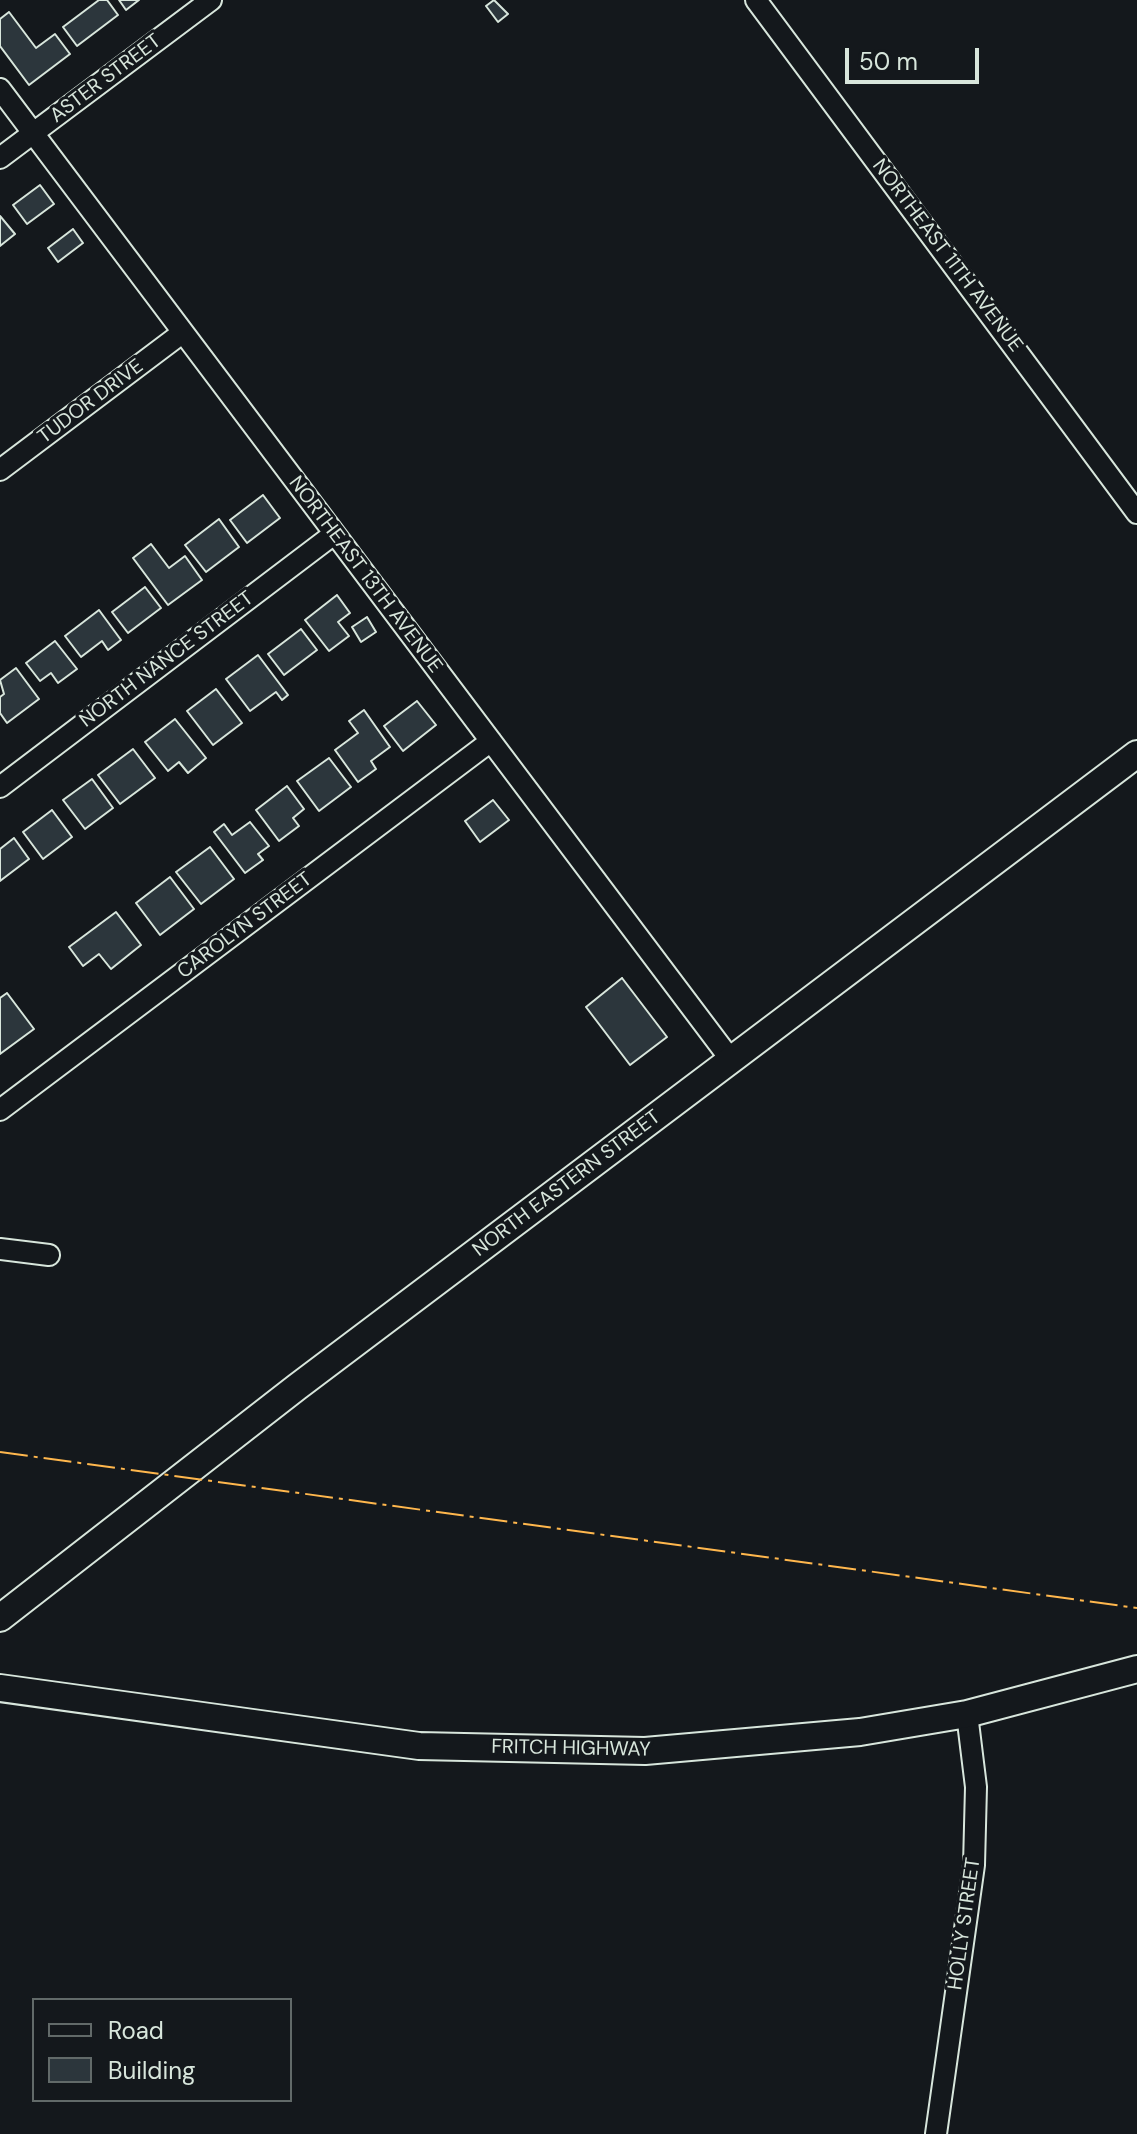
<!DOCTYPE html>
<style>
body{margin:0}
#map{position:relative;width:1137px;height:2134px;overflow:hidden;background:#14181c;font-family:"DM Sans",sans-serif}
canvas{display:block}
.legend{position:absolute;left:32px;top:1998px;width:260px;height:104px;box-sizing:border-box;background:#14181c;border:2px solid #626a69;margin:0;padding:10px 14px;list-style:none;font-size:24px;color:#d8e6dc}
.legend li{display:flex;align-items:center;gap:16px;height:40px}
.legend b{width:40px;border:2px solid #626a69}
.scale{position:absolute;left:845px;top:48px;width:134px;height:36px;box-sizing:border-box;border:4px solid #d8e6dc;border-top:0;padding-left:10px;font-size:24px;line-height:28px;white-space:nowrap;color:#d8e6dc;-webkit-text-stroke:6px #14181c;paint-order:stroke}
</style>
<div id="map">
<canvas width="1137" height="2134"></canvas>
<ul class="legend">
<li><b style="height:10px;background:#14181c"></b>Road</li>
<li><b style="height:22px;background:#2c363c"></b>Building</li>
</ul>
<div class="scale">50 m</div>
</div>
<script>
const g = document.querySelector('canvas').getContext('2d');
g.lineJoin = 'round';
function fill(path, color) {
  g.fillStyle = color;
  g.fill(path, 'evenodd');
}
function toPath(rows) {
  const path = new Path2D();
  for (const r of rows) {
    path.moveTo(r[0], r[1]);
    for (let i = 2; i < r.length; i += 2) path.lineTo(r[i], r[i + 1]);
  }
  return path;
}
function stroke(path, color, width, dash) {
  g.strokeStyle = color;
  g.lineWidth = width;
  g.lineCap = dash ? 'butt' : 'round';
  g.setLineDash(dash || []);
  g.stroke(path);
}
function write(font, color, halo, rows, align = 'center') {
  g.font = font + ' "DM Sans",sans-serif';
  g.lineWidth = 6;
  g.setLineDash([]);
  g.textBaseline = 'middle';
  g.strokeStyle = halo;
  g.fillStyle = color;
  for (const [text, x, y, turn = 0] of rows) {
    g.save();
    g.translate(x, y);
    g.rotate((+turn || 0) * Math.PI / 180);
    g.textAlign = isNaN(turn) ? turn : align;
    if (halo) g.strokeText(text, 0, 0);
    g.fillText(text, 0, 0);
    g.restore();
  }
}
const building = toPath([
 [99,0,107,0,118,15,77,46,63,27,99,0],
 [119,0,139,0,126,10,119,0],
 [494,0,508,14,498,22,486,6,494,0],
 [9,12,36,48,55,34,70,54,29,85,0,46,0,19,9,12],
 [40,185,54,204,27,224,13,205,40,185],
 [0,216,15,234,0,246,0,216],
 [73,229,83,243,58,262,48,248,73,229],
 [263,495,280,518,247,543,230,520,263,495],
 [219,519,239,547,206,572,185,545,219,519],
 [151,544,169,568,185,556,202,580,168,605,133,558,151,544],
 [145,587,161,608,128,633,112,612,145,587],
 [337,595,350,613,338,622,349,636,329,651,305,620,337,595],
 [99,610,121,640,108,650,102,641,81,657,65,636,99,610],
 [367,617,376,632,361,642,352,627,367,617],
 [301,629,317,650,284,675,268,654,301,629],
 [55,641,77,669,58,683,51,673,40,681,26,663,55,641],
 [258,655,288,695,282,700,276,692,250,711,226,679,258,655],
 [16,668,39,699,7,723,0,713,0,697,4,694,0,680,16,668],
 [216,689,242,723,213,745,187,711,216,689],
 [417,701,436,725,403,751,384,726,417,701],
 [364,710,390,747,371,761,376,769,358,782,335,750,358,733,349,721,364,710],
 [175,719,206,758,188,773,179,762,168,771,145,742,175,719],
 [133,749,155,778,120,804,98,775,133,749],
 [329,758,351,787,319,811,297,781,329,758],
 [92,779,113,808,85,829,63,800,92,779],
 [287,786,304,809,293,818,299,826,279,841,256,810,287,786],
 [493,800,509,820,480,842,465,821,493,800],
 [52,810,72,837,43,859,23,832,52,810],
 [250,822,269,846,258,854,263,860,245,873,214,832,224,824,232,835,250,822],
 [14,838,29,859,0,881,0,849,14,838],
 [210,847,234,879,201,904,176,872,210,847],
 [170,877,194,909,160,935,136,903,170,877],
 [116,912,141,945,111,969,99,954,83,966,69,947,116,912],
 [622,978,667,1037,630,1065,586,1007,622,978],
 [7,993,34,1029,0,1054,0,998,7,993]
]);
const minor = toPath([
 [756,0,1137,513],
 [0,89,731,1060],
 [0,158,211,0],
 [0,470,182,333],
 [0,787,334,534],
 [0,1110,491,741],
 [0,1249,49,1255],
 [936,2134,974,1865,976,1787,967,1714]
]);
const major = toPath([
 [0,1618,297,1387,1137,754],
 [0,1688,419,1746,645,1751,860,1732,967,1714,1137,1669]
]);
const power = toPath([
 [0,1452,1137,1608]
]);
const streetNames = [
 ["ASTER STREET",106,79,-37],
 ["NORTHEAST 11TH AVENUE",947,256,53],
 ["TUDOR DRIVE",91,402,-37],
 ["NORTHEAST 13TH AVENUE",365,575,53],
 ["NORTH NANCE STREET",167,660,-37],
 ["CAROLYN STREET",245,926,-37],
 ["NORTH EASTERN STREET",567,1184,-37],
 ["FRITCH HIGHWAY",571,1749,1],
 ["HOLLY STREET",965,1924,-82]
];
fill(building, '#2c363c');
stroke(building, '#d8e6dc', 2);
stroke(minor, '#d8e6dc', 24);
stroke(major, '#d8e6dc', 30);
stroke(minor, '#14181c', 20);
stroke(major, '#14181c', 26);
stroke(power, '#ffb74d', 2, [28, 6, 4, 6]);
write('20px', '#d8e6dc', '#14181c', streetNames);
</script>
